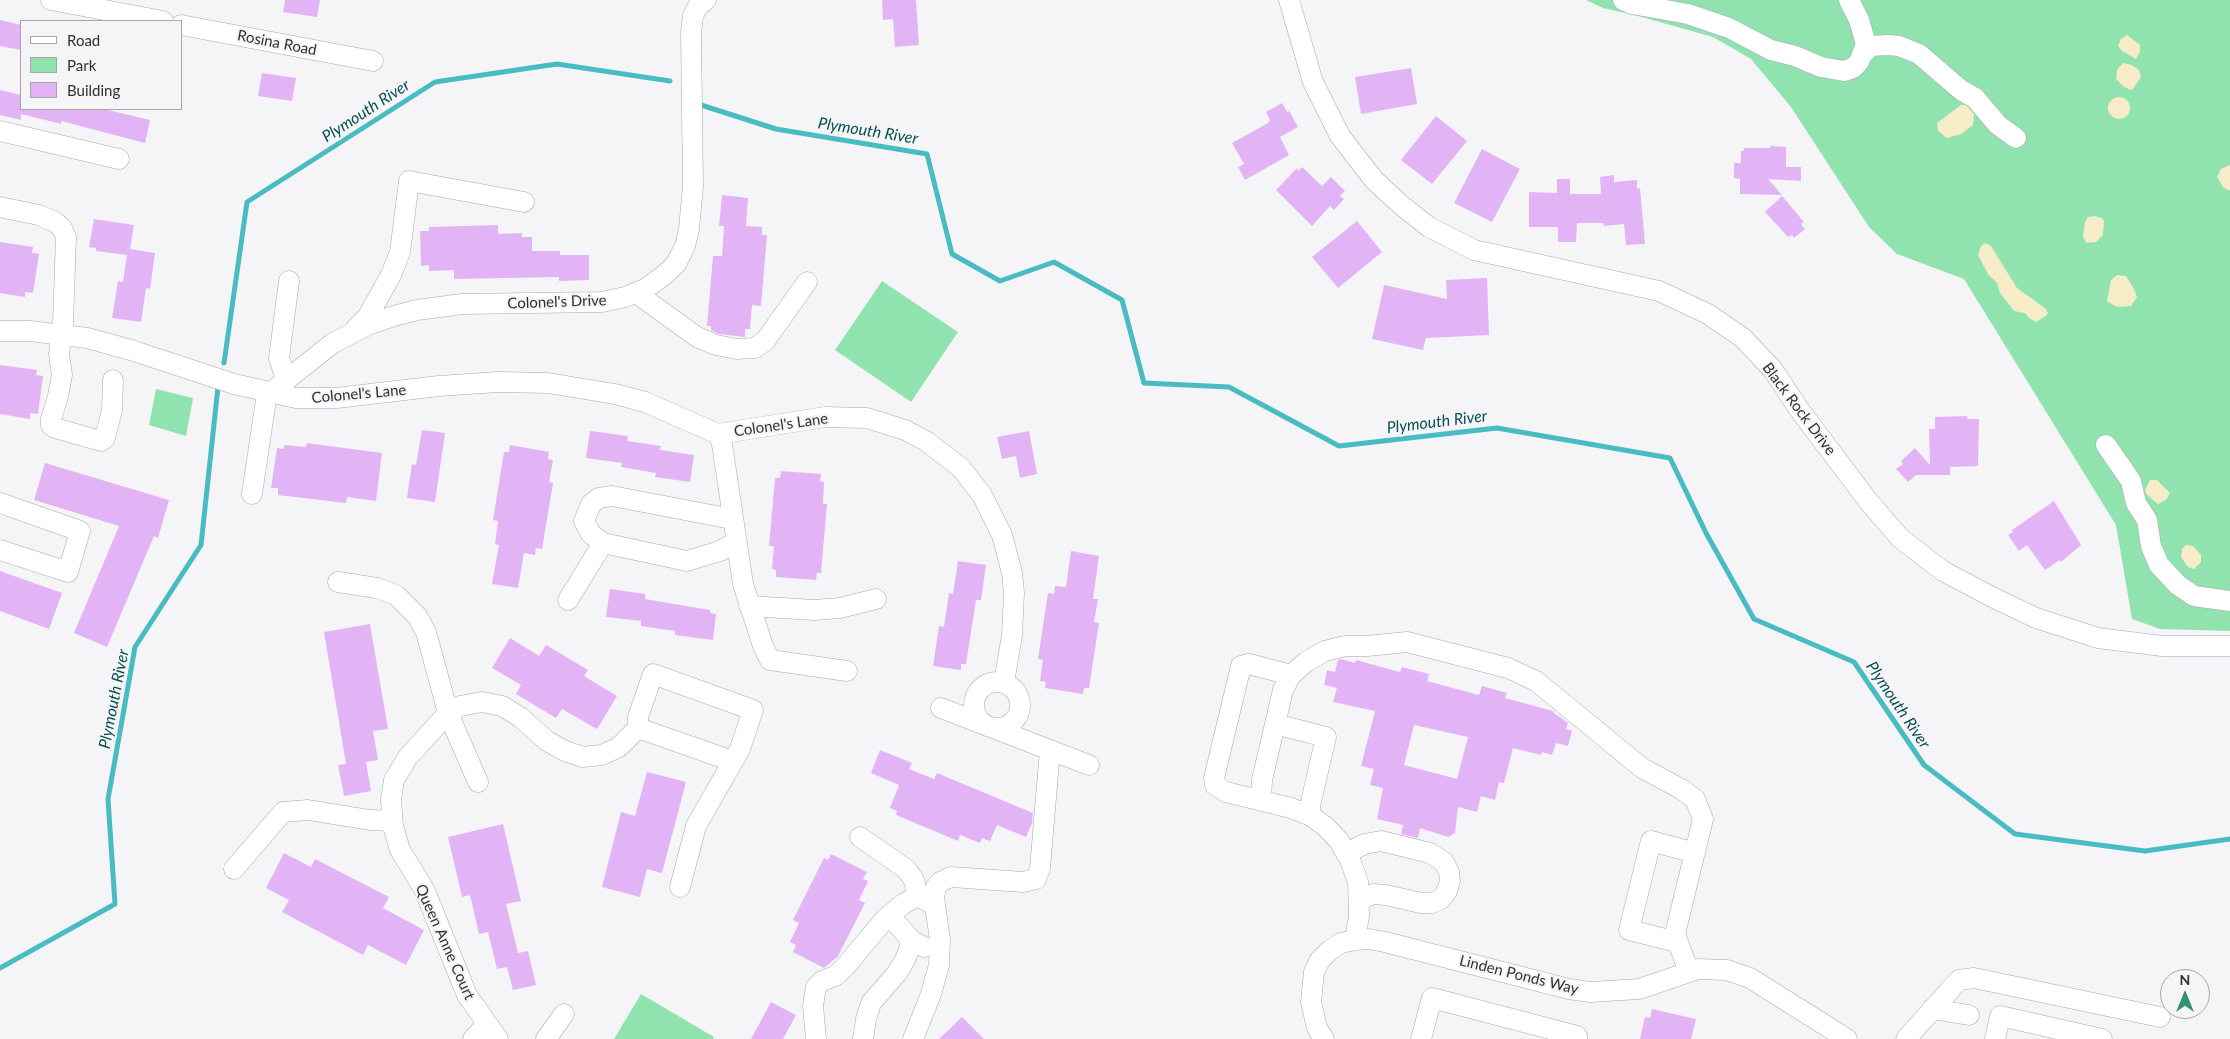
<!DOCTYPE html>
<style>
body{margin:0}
#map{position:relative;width:2230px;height:1039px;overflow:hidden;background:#f5f5f8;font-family:Lato,sans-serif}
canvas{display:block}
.legend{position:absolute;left:20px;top:20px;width:162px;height:90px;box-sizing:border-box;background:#f5f5f8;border:1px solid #a6a6a8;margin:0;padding:6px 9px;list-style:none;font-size:15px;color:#303031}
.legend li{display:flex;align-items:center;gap:10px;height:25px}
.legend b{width:25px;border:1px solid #a6a6a8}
.north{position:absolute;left:2160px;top:969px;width:50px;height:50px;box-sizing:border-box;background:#f5f5f8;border:1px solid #a6a6a8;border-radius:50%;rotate:0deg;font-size:14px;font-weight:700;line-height:20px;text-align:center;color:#303031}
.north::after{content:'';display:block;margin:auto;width:18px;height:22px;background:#349169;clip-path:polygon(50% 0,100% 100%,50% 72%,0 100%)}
</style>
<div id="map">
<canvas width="2230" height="1039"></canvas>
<ul class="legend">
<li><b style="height:6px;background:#fff"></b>Road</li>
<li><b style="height:14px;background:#90e3af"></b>Park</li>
<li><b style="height:14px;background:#e3b4f5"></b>Building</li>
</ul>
<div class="north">N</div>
</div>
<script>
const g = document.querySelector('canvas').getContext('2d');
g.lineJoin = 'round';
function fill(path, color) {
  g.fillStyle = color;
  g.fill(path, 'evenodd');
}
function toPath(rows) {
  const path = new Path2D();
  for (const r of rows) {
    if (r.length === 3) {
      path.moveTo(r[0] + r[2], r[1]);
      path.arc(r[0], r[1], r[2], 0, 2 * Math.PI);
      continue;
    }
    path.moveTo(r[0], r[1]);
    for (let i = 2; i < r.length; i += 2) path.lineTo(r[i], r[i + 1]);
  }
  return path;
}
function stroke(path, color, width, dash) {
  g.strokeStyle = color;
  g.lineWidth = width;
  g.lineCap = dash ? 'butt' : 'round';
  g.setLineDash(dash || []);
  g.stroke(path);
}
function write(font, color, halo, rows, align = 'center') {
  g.font = font + ' Lato,sans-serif';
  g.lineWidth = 4.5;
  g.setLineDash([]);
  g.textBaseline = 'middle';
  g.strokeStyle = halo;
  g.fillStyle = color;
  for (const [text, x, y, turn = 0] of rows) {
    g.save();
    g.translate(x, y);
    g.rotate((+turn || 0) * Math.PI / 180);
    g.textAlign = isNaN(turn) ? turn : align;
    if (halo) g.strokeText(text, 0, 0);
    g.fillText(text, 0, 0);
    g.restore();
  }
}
const green = toPath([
 [1586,0,2230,0,2230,631,2160,629,2132,619,2116,525,1964,279,1897,254,1869,227,1791,107,1751,59,1713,37,1642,17,1603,8],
 [882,281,958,332,911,402,835,350],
 [156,389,193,398,186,436,149,425],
 [641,994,714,1037,713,1039,614,1039]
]);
const sand = toPath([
 [2127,35,2140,45,2140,52,2136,59,2122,51,2118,46,2121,39],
 [2123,63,2132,65,2139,70,2141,77,2133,89,2130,90,2123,86,2116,79,2117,70],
 [2119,108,11],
 [1961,105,1966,105,1974,114,1973,125,1961,134,1947,138,1938,131,1937,123],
 [2230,165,2230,190,2228,190,2223,187,2217,177,2221,169],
 [2094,216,2102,218,2104,221,2103,235,2096,242,2086,243,2083,236,2085,222,2088,217],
 [1985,243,1991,246,2017,288,2046,309,2048,313,2046,316,2036,322,2029,318,2025,313,2014,311,2000,293,1997,283,1988,274,1978,255,1981,246],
 [2117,275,2126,276,2134,289,2137,297,2131,306,2117,307,2107,301,2111,280],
 [2150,480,2157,480,2170,493,2166,500,2158,504,2146,494,2145,490],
 [2186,545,2193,546,2201,555,2201,562,2194,569,2188,567,2181,557,2182,549]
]);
const stream = toPath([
 [701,105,776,129,927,154,952,254,1000,281,1054,262,1122,300,1144,383,1229,387,1339,446,1497,428,1670,458,1706,533,1754,619,1854,662,1924,765,2015,834,2145,851,2230,839],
 [224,363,247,202,435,82,557,64,670,81],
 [0,968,115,904,108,799,135,647,201,545,218,387]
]);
const building = toPath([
 [285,0,320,0,317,17,283,12],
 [882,0,916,0,919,45,895,47,893,19,883,20],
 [0,20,21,25,21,50,0,46],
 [1411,68,1417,104,1361,114,1355,77],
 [262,73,296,78,292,101,258,96],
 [0,90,21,95,21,109,104,109,150,120,145,143,61,121,61,124,21,114,21,120,0,115],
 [1282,103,1287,112,1289,111,1298,127,1280,137,1289,155,1245,180,1238,167,1244,164,1232,143,1268,123,1270,120,1266,112],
 [1436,116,1467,141,1432,184,1401,160],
 [1770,146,1786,147,1786,167,1801,167,1801,181,1768,179,1782,195,1740,194,1740,179,1734,178,1734,163,1741,163,1741,151,1744,151,1744,148,1770,148],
 [1482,149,1520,169,1492,222,1454,203],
 [1302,167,1322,186,1331,177,1345,191,1340,196,1344,199,1334,210,1330,206,1312,226,1276,190,1297,168,1298,171],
 [1614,175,1614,182,1637,180,1637,189,1640,188,1645,244,1626,245,1624,224,1604,226,1603,223,1577,223,1576,242,1558,242,1558,227,1529,227,1529,192,1557,193,1557,179,1570,179,1570,194,1601,194,1600,177],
 [722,195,748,198,746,226,762,227,762,235,767,235,761,306,752,305,750,329,745,329,745,337,719,334,711,330,711,326,707,326,713,256,722,256,724,226,719,226],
 [1782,196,1804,222,1801,224,1805,229,1794,238,1792,235,1788,237,1765,212],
 [94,219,134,225,130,249,155,253,150,289,146,288,141,322,112,318,118,281,123,282,127,255,96,251,96,248,89,247],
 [1357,221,1382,252,1338,288,1312,257],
 [498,225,498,234,522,233,522,237,532,237,532,251,560,251,560,255,589,255,589,280,559,281,559,277,454,279,454,270,429,271,429,265,421,266,420,231,429,231,429,227],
 [0,242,33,247,32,253,39,254,33,293,25,292,25,297,0,293],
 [1487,278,1489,335,1426,338,1423,350,1372,339,1384,285,1447,299,1446,280],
 [0,365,37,370,36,375,43,376,38,414,30,413,30,419,0,414],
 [1967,416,1967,419,1979,419,1978,466,1950,467,1950,475,1916,475,1908,482,1896,469,1903,464,1901,461,1915,448,1930,465,1929,429,1935,429,1935,417],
 [422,430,445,433,435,502,407,498,412,464,416,465],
 [590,431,628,436,627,441,661,446,660,450,694,455,690,482,655,477,656,473,621,467,622,463,586,458],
 [1029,431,1037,474,1020,478,1016,456,1002,459,997,437],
 [307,443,382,453,376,501,347,497,346,503,278,495,278,488,271,488,277,448,284,449,284,445,306,447],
 [510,445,549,452,548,459,553,460,549,482,553,483,542,549,536,548,535,555,524,553,518,588,492,584,499,545,495,544,498,521,493,520,504,452,509,452],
 [45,463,169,500,158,538,154,536,107,647,74,633,119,526,34,500],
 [781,471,821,474,820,481,824,482,823,504,827,504,821,573,817,573,816,580,776,577,776,570,772,569,774,546,769,546,775,478,780,478],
 [2054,501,2081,545,2061,562,2060,560,2045,570,2027,545,2019,551,2008,535,2013,532,2012,530],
 [1071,551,1099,556,1093,599,1098,599,1094,622,1099,623,1089,688,1084,688,1083,694,1045,688,1046,682,1040,681,1043,660,1038,659,1048,593,1054,594,1055,586,1066,587],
 [958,561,986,565,981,600,976,600,966,664,961,664,961,670,933,666,939,626,944,627,949,593,953,594],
 [0,571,62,593,49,629,0,611],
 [610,589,645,594,645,599,710,610,710,613,716,614,713,640,675,635,675,631,641,626,641,621,606,617],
 [370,624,388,729,373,731,378,760,366,762,371,791,344,796,338,765,346,764,324,632],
 [510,638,539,656,546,645,588,670,584,676,617,696,597,729,562,709,556,718,516,694,521,685,492,668],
 [1341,659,1355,663,1356,660,1400,672,1402,667,1429,674,1427,681,1479,695,1482,686,1507,693,1505,698,1553,711,1554,713,1568,723,1566,729,1572,731,1568,746,1556,743,1552,755,1542,752,1541,755,1513,748,1504,783,1499,782,1495,800,1481,796,1477,812,1458,807,1455,833,1448,837,1420,828,1418,838,1401,834,1403,825,1377,819,1383,788,1370,785,1374,769,1361,766,1375,711,1333,702,1337,688,1324,685,1327,670,1335,672,1338,660],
 [1414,725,1468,737,1457,779,1404,765],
 [880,750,912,763,909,769,934,779,937,773,1033,813,1032,823,1026,837,997,825,990,841,982,838,980,843,960,835,958,841,896,815,897,811,890,808,899,785,871,773],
 [647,772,686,782,662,873,647,869,640,897,602,887,621,812,635,816],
 [503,824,521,901,506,904,518,953,528,951,536,985,513,990,507,967,497,969,488,932,479,934,470,895,462,897,448,837],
 [284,853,311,867,315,859,389,897,383,908,424,930,406,965,368,945,363,955,282,912,289,900,266,888],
 [831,854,867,872,863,879,868,881,859,900,865,903,838,956,824,968,793,952,796,945,790,942,799,923,793,920,824,858,828,860],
 [771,1002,796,1015,783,1039,751,1039],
 [1652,1009,1696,1019,1691,1039,1640,1039,1645,1017,1650,1018],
 [962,1017,984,1039,939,1039]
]);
const minor = toPath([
 [51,0,163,21],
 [1289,0,1313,82,1340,136,1374,180,1401,205,1429,227,1474,250,1659,291,1708,314,1743,338,1773,370,1801,412,1869,502,1901,539,1943,571,1992,597,2036,618,2098,638,2162,646,2230,646],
 [1623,0,1632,4,1688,14,1729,28,1771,50,1795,56,1821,67,1844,71,1853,68,1859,62,1866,44,1859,20,1849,0],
 [181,25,373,61],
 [1865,52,1871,46,1888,45,1899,46,1919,54,1961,90,1975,98,1998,125,2016,138],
 [0,131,119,159],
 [0,207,39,215,55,222,62,228,66,237,63,324,59,354,62,375,58,396,51,419,51,425,55,428,101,441,105,438,112,410,113,380],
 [636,293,697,337,716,345,737,349,755,348,765,341,807,282],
 [356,328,368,316,391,275,400,252,409,181,524,202],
 [0,331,30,331,87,338,131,350,234,384,296,398,336,398,439,386,498,382,548,383,615,394,645,402,718,434,825,417,867,418,905,430,926,441,961,468,982,495,1002,535,1012,573,1014,593,1012,635,1004,683],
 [286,379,279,358,289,281],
 [270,393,333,343,370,324,394,316,417,310,462,304,602,302,625,297,645,289,663,276,676,264,685,246,689,229,693,186,691,32,693,16,698,6,706,0],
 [718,434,722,444,743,584,763,646,770,660,847,671],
 [2106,445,2131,481,2136,503,2147,520,2151,546,2159,565,2178,585,2194,596,2230,601],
 [252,494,267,393],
 [0,503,80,531,68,572,0,550],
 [732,519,612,496,599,498,591,504,584,521,591,534,603,543,687,561,720,551,736,542],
 [338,582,377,588,396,595,417,616,426,632,448,713,460,706,482,702,502,706,520,717,547,741,565,751,583,757,602,755,619,747,638,728],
 [568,600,603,543],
 [749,606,814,610,840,608,876,599],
 [1291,675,1249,664,1241,666,1214,778,1215,785,1226,792,1291,808,1311,816,1326,827,1339,841,1350,860,1358,882,1359,916,1355,940],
 [997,705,23],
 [941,708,1089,765],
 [1275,724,1326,737,1310,806,1311,816],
 [638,728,638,717,653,674,753,710,740,749,696,826,680,887],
 [638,728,732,761],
 [478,782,448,713,408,757,394,780,391,800,393,826,400,850,424,889,467,995,498,1039],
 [1261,801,1262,780,1283,690,1291,675,1306,662,1325,651,1345,646,1367,646,1407,642,1508,668,1536,681,1642,768,1681,789,1695,799,1703,819,1675,934,1689,972],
 [860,837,906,869,914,880,918,896],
 [1346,854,1364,844,1381,841,1430,853,1444,862,1449,872,1450,881,1447,891,1441,899,1432,903,1421,903,1386,895,1373,894,1360,900],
 [234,869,283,812,308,810,370,820,392,821],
 [889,915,912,941,924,947],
 [1677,942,1629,930,1651,841,1695,853],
 [1932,1009,1969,1015],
 [473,1039,487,1024],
 [546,1039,564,1014],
 [816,1039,813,1006,816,987,822,981,835,976,845,967,885,919,903,904,918,896,934,905],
 [863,1039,866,1019,871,1003,897,973,905,960,912,941],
 [913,1039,931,994,939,965,940,940,934,898,936,887,940,882,951,877,1023,882,1036,879,1040,868,1050,750],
 [1324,1039,1317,1028,1311,1002,1314,972,1320,960,1330,950,1341,943,1355,940,1369,939,1385,942,1569,989,1590,992,1639,989,1698,969,1727,970,1750,978,1847,1039],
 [1421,1039,1432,998,1577,1036,1577,1039],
 [1906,1039,1959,980,1974,978,2160,1017],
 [1995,1039,2000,1016,2102,1039]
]);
const streetNames = [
 ["Rosina Road",277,43,11],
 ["Colonel's Drive",557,302,-2],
 ["Colonel's Lane",359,394,-5],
 ["Black Rock Drive",1799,409,53],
 ["Colonel's Lane",781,425,-8],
 ["Queen Anne Court",445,942,66],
 ["Linden Ponds Way",1519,975,14]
];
const waterNames = [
 ["Plymouth River",366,111,-33],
 ["Plymouth River",868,131,9],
 ["Plymouth River",1437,422,-7],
 ["Plymouth River",114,699,-79],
 ["Plymouth River",1898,705,56]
];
fill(green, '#90e3af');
fill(sand, '#f6ecc7');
stroke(stream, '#49bbc3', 5);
fill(building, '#e3b4f5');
stroke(minor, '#a8a8ab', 21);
stroke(minor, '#fff', 20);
write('15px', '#303031', '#f5f5f8', streetNames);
write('italic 16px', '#084e52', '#f5f5f8', waterNames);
</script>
